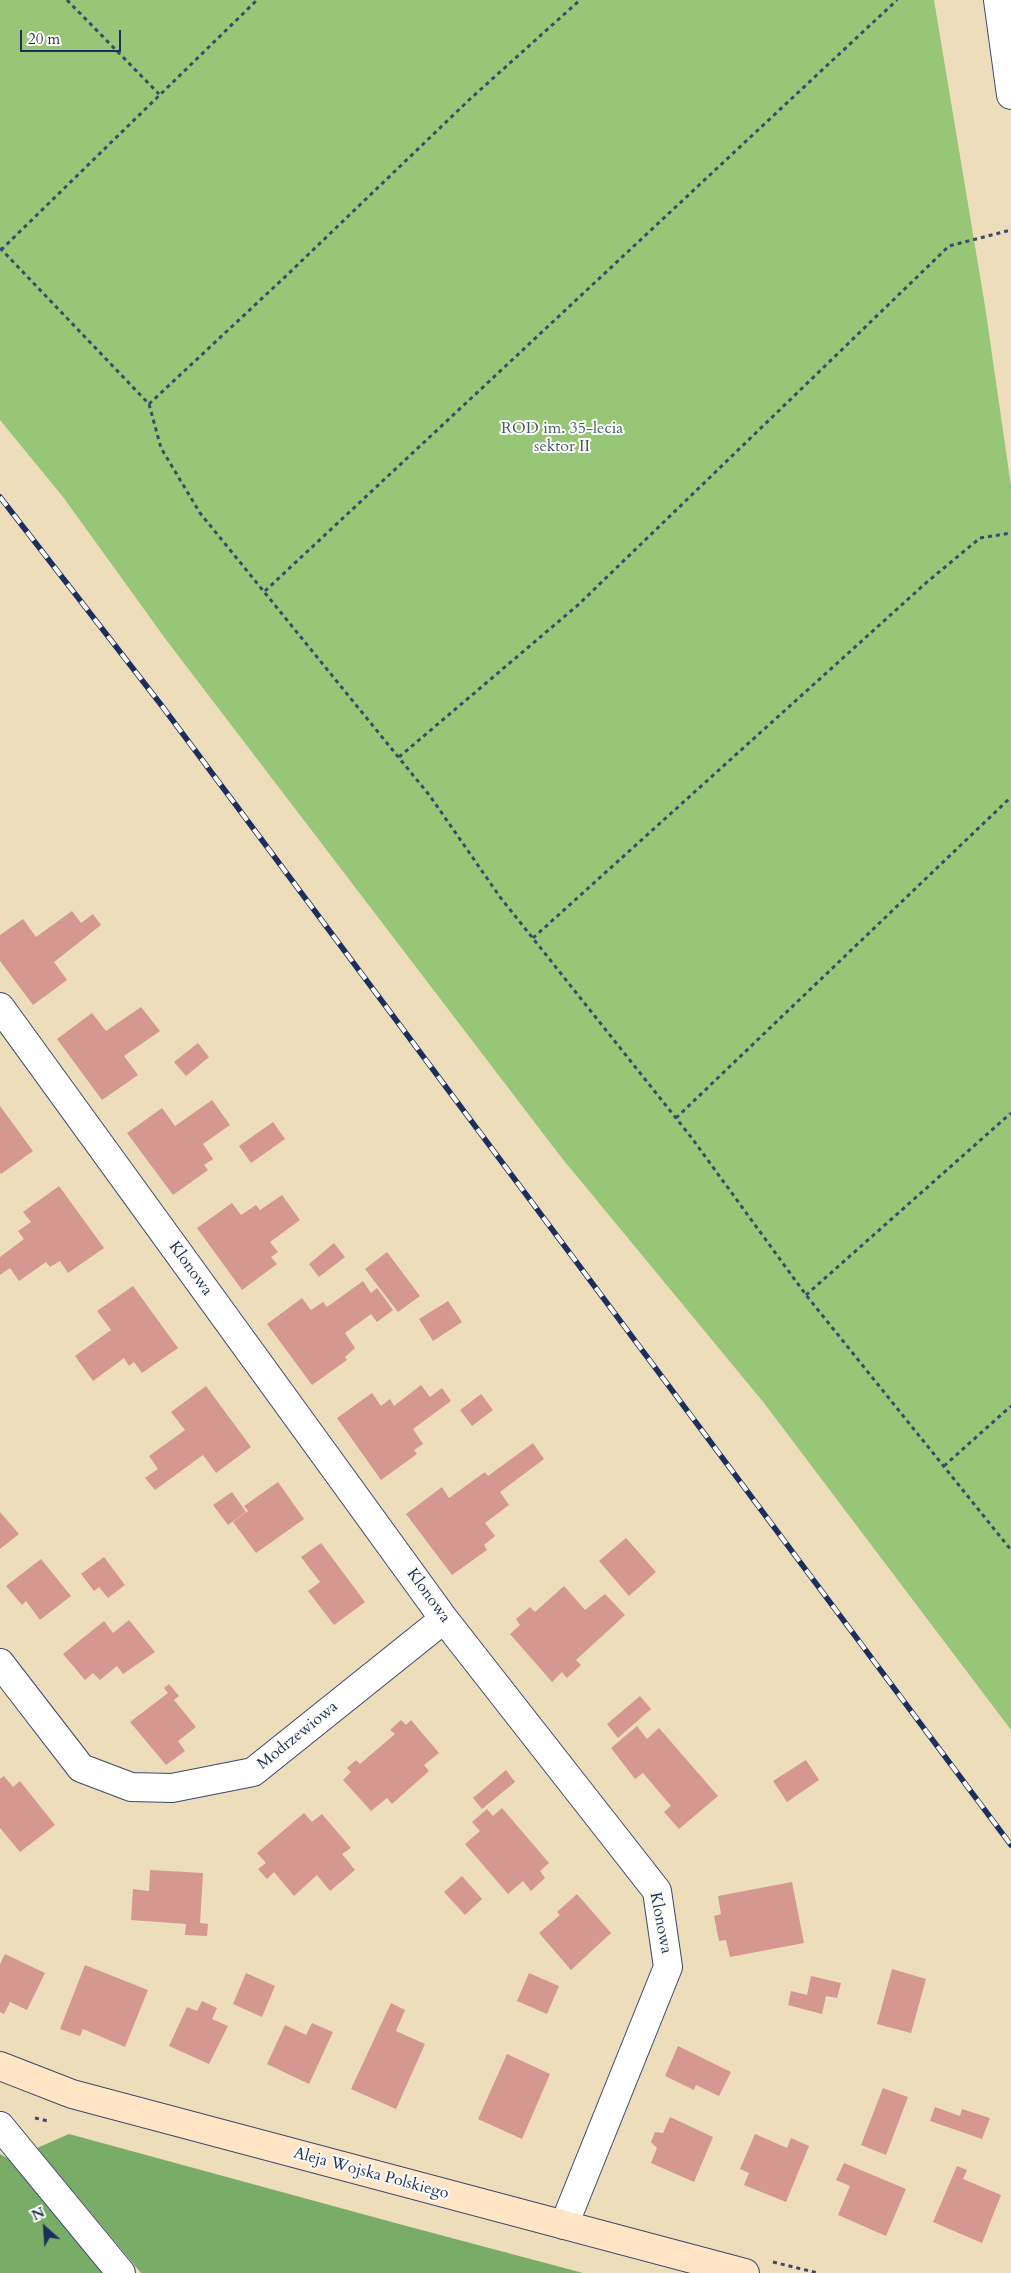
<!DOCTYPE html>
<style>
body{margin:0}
#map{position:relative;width:1011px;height:2273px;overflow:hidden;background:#edb;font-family:Cardo,serif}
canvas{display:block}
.north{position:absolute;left:20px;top:2203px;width:50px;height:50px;-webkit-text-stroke:4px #fdfcf7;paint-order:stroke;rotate:334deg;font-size:14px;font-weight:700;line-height:20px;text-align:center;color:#1b2f5e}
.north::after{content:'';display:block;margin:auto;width:18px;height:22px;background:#1b2f5e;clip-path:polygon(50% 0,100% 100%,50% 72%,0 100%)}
.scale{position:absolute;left:20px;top:30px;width:101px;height:22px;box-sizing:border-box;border:2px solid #1b2f5e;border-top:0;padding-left:6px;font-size:15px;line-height:18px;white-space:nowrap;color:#1b2f5e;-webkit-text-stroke:4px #fdfcf7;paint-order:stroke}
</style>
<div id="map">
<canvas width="1011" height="2273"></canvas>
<div class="north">N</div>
<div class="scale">20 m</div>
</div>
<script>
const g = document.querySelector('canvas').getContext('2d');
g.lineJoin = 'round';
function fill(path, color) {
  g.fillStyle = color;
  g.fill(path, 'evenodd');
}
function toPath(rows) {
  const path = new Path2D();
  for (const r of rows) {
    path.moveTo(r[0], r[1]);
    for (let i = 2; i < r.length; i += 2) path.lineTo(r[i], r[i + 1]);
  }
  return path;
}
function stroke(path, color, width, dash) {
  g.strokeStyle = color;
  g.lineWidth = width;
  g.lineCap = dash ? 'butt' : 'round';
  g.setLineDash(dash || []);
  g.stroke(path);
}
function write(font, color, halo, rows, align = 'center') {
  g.font = font + ' Cardo,serif';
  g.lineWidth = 4;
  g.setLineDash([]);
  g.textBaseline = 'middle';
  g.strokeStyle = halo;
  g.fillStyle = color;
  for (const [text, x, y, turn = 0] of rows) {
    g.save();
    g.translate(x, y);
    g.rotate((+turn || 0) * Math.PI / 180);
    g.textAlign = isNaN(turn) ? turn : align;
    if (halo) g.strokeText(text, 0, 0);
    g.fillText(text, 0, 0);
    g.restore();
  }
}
const green = toPath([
 [0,0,934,0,985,306,1011,486,1011,1730,764,1403,561,1157,167,641,63,497,0,420]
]);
const forest = toPath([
 [69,2134,399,2224,583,2273,141,2273,37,2148],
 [0,2154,15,2163,106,2273,0,2273]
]);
const building = toPath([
 [72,911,81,923,93,914,101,925,54,962,67,980,33,1005,0,961,0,935,23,919,36,937],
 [141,1007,160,1031,124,1056,138,1075,102,1100,57,1039,92,1013,106,1031],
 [198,1043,209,1057,186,1076,174,1062],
 [212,1100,230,1125,203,1144,213,1159,204,1165,208,1170,173,1195,127,1133,162,1108,175,1126],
 [0,1106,33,1151,1,1174,0,1172],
 [273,1122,285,1139,251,1163,239,1146],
 [59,1186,104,1248,68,1273,60,1261,50,1267,46,1262,19,1281,10,1268,0,1275,0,1257,24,1239,18,1231,31,1222,23,1212],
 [282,1195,300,1220,270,1242,278,1252,271,1257,277,1264,242,1290,197,1228,232,1203,241,1215,256,1205,260,1210],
 [334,1243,345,1257,319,1277,309,1264],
 [387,1252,420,1296,398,1312,365,1269],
 [363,1281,371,1293,377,1288,393,1310,377,1322,371,1314,345,1333,355,1348,345,1357,347,1360,312,1385,267,1324,302,1298,311,1310,323,1302,327,1307],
 [133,1286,178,1348,142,1373,134,1362,129,1366,124,1358,93,1381,75,1356,111,1330,97,1311],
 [448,1301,462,1322,433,1341,419,1319],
 [421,1385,430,1397,442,1388,451,1401,413,1429,423,1444,414,1450,417,1454,381,1480,337,1418,372,1393,381,1406,390,1399,394,1406],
 [206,1386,251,1447,216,1473,203,1455,155,1490,145,1478,158,1469,149,1456,185,1430,171,1412],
 [481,1394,493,1410,472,1426,460,1410],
 [533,1443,544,1459,500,1492,509,1505,485,1523,495,1536,484,1545,487,1550,452,1575,406,1514,442,1487,449,1498,485,1472,488,1476],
 [278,1482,304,1519,256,1553,233,1522,248,1511,244,1506],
 [232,1492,246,1512,228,1525,213,1505],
 [0,1512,19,1534,0,1549],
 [626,1538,656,1572,629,1596,599,1561],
 [321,1543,365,1602,334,1625,308,1591,320,1582,301,1557],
 [104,1557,125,1585,108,1598,99,1587,94,1591,81,1574],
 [41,1559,71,1596,40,1620,26,1601,22,1605,6,1586],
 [564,1586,585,1610,605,1594,625,1615,576,1660,581,1665,567,1678,562,1672,552,1682,510,1634,520,1625,516,1619,530,1607,535,1612],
 [129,1620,155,1652,123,1674,117,1666,100,1680,93,1673,85,1680,63,1654,104,1621,113,1633],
 [169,1684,179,1696,174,1700,196,1727,178,1741,185,1751,166,1765,130,1722,168,1693,164,1688],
 [640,1696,651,1709,618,1738,607,1724],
 [401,1720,406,1725,411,1720,439,1753,424,1765,429,1771,392,1804,387,1798,371,1811,343,1780,351,1772,347,1768,356,1760,360,1764,395,1734,390,1730],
 [637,1726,647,1739,659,1728,718,1796,679,1829,664,1812,671,1806,643,1773,635,1779,611,1748],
 [806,1760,819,1780,787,1802,773,1781],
 [506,1770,515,1782,482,1809,473,1798],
 [4,1776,13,1787,20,1781,55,1825,20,1852,0,1828,0,1779],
 [502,1808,549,1863,540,1871,545,1878,531,1891,523,1881,508,1894,465,1844,480,1831,472,1822,487,1809,493,1816],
 [304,1813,312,1822,322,1814,351,1848,342,1854,355,1870,330,1891,317,1875,294,1896,274,1872,267,1879,258,1869,266,1863,257,1853],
 [150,1870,203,1873,200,1923,208,1924,207,1936,185,1935,186,1924,131,1920,133,1889,149,1891],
 [462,1876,482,1899,465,1915,444,1892],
 [792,1882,804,1943,730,1957,726,1940,719,1941,714,1916,721,1914,718,1896],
 [577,1894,611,1933,571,1970,539,1933,560,1915,557,1912],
 [5,1954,45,1973,27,2010,10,2002,4,2014,0,2012,0,1964],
 [85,1965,148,1990,125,2047,83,2029,80,2036,60,2029],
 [892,1969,926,1979,911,2033,877,2024],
 [246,1973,275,1986,262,2017,233,2004],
 [529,1973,559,1986,547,2014,517,2001],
 [811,1976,841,1983,837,1998,826,1996,822,2014,788,2005,791,1991,807,1995],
 [202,2001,217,2008,212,2019,228,2026,209,2064,169,2046,187,2007,197,2011],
 [391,2003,405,2010,396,2031,425,2044,396,2109,351,2089],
 [312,2023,333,2032,309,2084,267,2064,285,2025,306,2035],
 [678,2046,731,2072,719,2096,696,2085,694,2090,665,2076],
 [507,2054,550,2074,522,2139,478,2119],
 [883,2088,908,2097,886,2155,861,2145],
 [935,2107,960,2116,962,2109,990,2118,982,2139,930,2121],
 [670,2117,713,2137,694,2182,651,2163,657,2148,651,2142,655,2132,663,2133],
 [755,2134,787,2148,791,2138,809,2146,786,2202,744,2185,749,2173,740,2169],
 [844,2163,906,2189,886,2236,838,2215,850,2186,836,2180],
 [957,2166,967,2170,963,2179,1001,2195,982,2243,933,2222]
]);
const path = toPath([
 [67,0,159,94],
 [0,248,149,404,161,448,200,513,430,796,500,897,691,1137,806,1295,1011,1550],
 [1,250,257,0],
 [149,404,287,275,470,99,580,0],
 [265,591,897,0],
 [399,757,578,605,949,246,1011,230],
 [533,938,927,582,980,538,1011,533],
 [676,1118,1011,797],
 [806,1295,1011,1113],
 [944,1466,1011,1406],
 [35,2118,48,2121],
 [773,2262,818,2273]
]);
const street = toPath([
 [998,0,1011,95],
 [0,1007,444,1619,657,1891,668,1967,564,2225],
 [0,1663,81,1768,131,1787,172,1788,253,1772,444,1619],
 [0,2126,121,2273]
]);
const secondary = toPath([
 [0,2066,72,2094,745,2273]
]);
const rail = toPath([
 [0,497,162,706,1011,1845]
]);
const parkNames = [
 ["ROD im. 35-lecia",562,429],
 ["sektor II",562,447]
];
const streetNames = [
 ["Klonowa",190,1269,54],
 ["Klonowa",428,1596,54],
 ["Modrzewiowa",298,1736,-39],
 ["Klonowa",660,1923,79],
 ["Aleja Wojska Polskiego",371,2174,15]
];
fill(green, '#97c776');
fill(forest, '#79ac67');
fill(building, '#d49890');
stroke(street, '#3b496c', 30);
stroke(secondary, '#3b496c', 30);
stroke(path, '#3b496c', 3, [4, 4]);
stroke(street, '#fff', 28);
stroke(secondary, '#ffe4c6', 28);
stroke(rail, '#1b2f5e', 5.5);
stroke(rail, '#fdfcf7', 4, [11]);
write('16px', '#405d65', '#fdfcf7', parkNames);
write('16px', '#1b2f5e', '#fdfcf7', streetNames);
</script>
